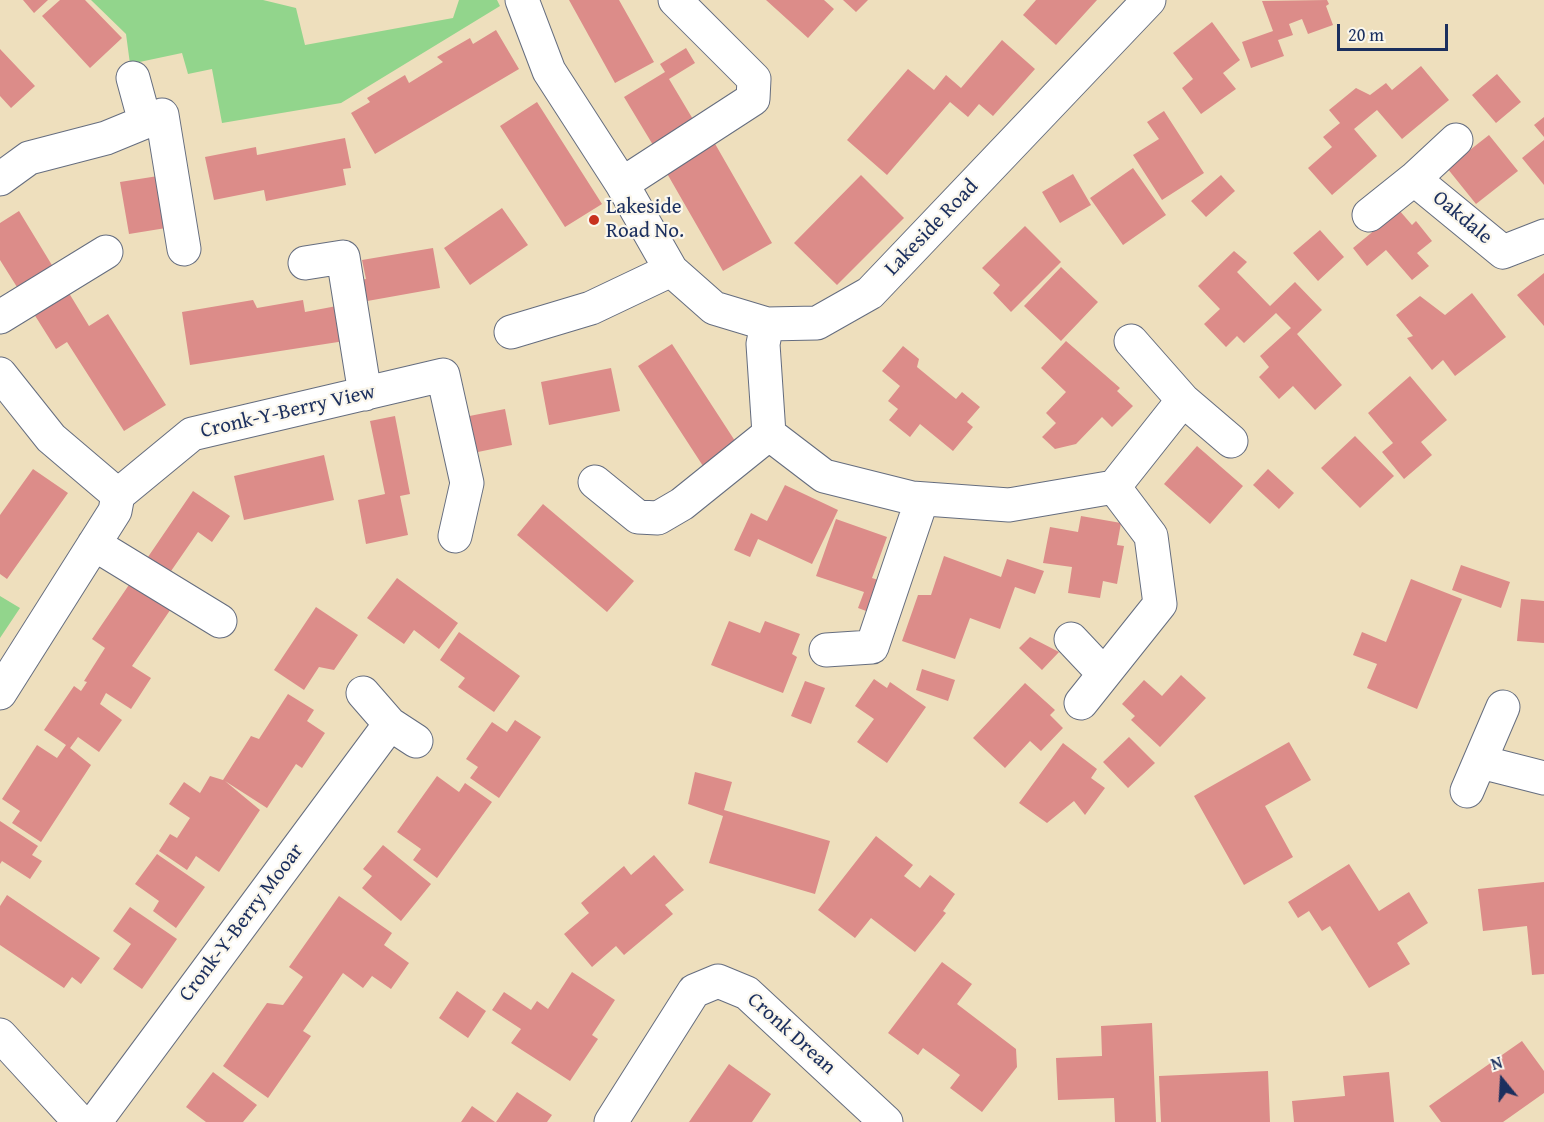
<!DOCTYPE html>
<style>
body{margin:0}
#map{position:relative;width:1544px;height:1122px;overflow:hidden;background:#eedfbd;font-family:"Gentium Book Plus",serif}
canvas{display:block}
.north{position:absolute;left:1472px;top:1050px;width:60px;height:60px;-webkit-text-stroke:4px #fbf7ec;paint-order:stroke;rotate:342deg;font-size:16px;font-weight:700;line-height:24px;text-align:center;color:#1b2f5e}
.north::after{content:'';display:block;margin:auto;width:21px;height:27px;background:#1b2f5e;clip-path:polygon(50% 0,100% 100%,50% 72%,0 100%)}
.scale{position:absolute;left:1337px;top:24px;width:111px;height:27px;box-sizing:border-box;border:3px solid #1b2f5e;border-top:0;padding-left:8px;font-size:18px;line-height:21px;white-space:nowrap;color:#1b2f5e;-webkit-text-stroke:4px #fbf7ec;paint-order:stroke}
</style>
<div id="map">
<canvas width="1544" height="1122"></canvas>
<div class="north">N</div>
<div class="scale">20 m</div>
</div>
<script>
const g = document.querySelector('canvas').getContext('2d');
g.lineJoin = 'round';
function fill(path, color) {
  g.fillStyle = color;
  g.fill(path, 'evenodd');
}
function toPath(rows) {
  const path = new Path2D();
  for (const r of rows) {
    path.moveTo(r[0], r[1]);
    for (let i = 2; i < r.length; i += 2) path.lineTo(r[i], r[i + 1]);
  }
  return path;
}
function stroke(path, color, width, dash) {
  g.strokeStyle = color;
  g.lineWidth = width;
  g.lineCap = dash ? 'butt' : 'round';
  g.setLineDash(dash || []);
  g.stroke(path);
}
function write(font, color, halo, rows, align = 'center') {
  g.font = font + ' "Gentium Book Plus",serif';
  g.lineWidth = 4.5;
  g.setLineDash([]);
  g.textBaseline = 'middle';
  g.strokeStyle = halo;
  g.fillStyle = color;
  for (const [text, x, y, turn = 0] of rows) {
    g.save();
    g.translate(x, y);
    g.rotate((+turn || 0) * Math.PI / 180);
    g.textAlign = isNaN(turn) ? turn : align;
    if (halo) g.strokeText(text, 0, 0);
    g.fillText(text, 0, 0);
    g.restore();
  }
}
const green = toPath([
 [91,0,263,0,296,8,305,45,453,18,459,0,497,0,500,6,341,103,222,123,212,69,188,74,182,53,130,64,126,34],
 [0,596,20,608,0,638]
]);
const building = toPath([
 [23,0,48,0,34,13],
 [60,0,85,0,122,38,90,68,42,16],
 [569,0,619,0,654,62,615,83],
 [766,0,824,0,834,9,808,38],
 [843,0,868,0,856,12],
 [1036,0,1097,0,1056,45,1023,15],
 [1327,0,1329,4,1326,6,1333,25,1308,34,1302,19,1289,24,1293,35,1278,40,1284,56,1251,68,1242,42,1273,31,1262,1],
 [1212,22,1240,60,1223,73,1236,89,1201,114,1182,88,1193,79,1173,53],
 [496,30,519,69,375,154,351,113,370,102,367,98,405,75,409,83,443,62,437,57,470,38,473,44],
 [1002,40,1035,69,993,116,979,104,968,117,950,102,887,175,847,140,908,69,934,90,946,75,961,88],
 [686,48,695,63,669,79,697,126,656,150,624,97,665,72,660,64],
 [0,49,35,86,11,108,0,96],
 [1421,66,1449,100,1402,139,1377,110,1354,129,1377,156,1332,195,1308,168,1332,147,1323,137,1340,123,1329,110,1356,88,1370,95,1386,83,1392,90],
 [1497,74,1521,102,1496,123,1472,95],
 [537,102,602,204,565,227,500,126],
 [1164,111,1204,173,1162,200,1133,155,1159,139,1147,122],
 [1544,117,1544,137,1534,125],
 [1489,135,1518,171,1476,204,1447,168],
 [345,138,351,168,343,169,346,185,266,201,264,190,214,200,205,157,256,147,257,155],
 [1544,140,1544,185,1522,158],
 [714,142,772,243,723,271,665,170],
 [1133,168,1166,215,1123,245,1090,198],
 [1073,174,1091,205,1060,223,1042,192],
 [861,175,904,218,837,285,794,243],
 [1221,175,1235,191,1206,217,1191,201],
 [158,176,166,228,129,234,120,182],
 [502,208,528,245,470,285,444,248],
 [1399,210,1412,225,1416,221,1432,241,1417,253,1429,266,1412,280,1386,250,1367,266,1353,248],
 [19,211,89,326,108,314,166,405,124,431,67,342,56,349,0,260,0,223],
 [1025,226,1061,262,1011,312,993,293,1000,285,982,268],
 [1320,230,1344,257,1318,281,1293,253],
 [433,248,440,288,345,305,351,340,190,365,182,312,253,300,257,308,303,300,305,312,342,305,339,283,366,279,362,260],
 [1234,251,1247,262,1237,272,1270,306,1295,282,1322,310,1297,334,1342,385,1315,410,1293,386,1279,399,1259,377,1269,367,1260,356,1291,328,1276,313,1244,343,1237,336,1226,347,1204,324,1220,309,1198,286],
 [1061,267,1098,302,1061,341,1024,306],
 [1544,273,1544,326,1517,295],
 [1472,293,1506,337,1455,376,1443,360,1432,370,1407,338,1413,336,1396,315,1420,296,1445,315],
 [1066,341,1120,388,1117,391,1133,406,1112,427,1102,417,1076,444,1055,449,1042,437,1056,423,1046,413,1066,392,1041,368],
 [672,344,737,444,703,466,638,366],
 [903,346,919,359,917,367,956,399,962,392,980,407,967,422,973,427,953,451,920,424,910,437,889,420,898,409,888,401,900,386,882,371],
 [611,368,620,411,549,425,541,382],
 [1410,376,1447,420,1421,442,1432,455,1404,479,1382,452,1393,443,1368,413],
 [505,409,512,445,473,453,439,422],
 [395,416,410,494,400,496,408,535,366,544,358,500,385,494,370,421],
 [1355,436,1394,476,1360,508,1321,468],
 [1197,446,1243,486,1210,524,1164,484],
 [324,455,334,500,244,520,234,476],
 [33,469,68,493,7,579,0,574,0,515],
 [1268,469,1294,493,1279,509,1253,485],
 [785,485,838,510,812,564,758,539,750,557,734,550,751,513,767,521],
 [193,491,230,516,212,542,198,532,160,587,177,600,132,666,151,678,131,709,106,693,100,704,122,720,99,752,78,737,70,748,91,765,41,842,12,823,20,811,2,799,37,745,57,758,66,745,44,730,74,686,81,691,87,682,84,681,105,648,92,639],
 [543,504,634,581,607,612,517,535],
 [1081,516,1121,523,1117,545,1124,546,1117,584,1103,581,1100,598,1068,593,1072,567,1043,563,1050,527,1078,532],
 [836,519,887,537,872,578,888,583,877,615,858,608,864,592,816,576],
 [944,556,1001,577,1007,559,1044,571,1035,594,1015,587,1000,629,970,618,955,659,902,641,918,595,931,595],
 [1461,565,1510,582,1501,608,1452,590],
 [397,578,458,623,439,649,414,630,404,644,367,618],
 [1411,579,1462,599,1417,709,1367,688,1377,664,1353,655,1362,632,1386,642],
 [1521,599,1544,601,1544,643,1517,641],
 [316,607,358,635,334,670,319,667,304,690,274,670],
 [729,621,760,633,765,621,800,634,792,654,797,657,783,693,711,665],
 [459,632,520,676,494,712,458,687,465,678,440,660],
 [1030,637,1059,652,1042,670,1019,648],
 [922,669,955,680,948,701,916,690],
 [1181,675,1206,698,1160,747,1131,720,1135,716,1122,704,1144,680,1162,696],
 [874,679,887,688,890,682,926,707,887,763,857,742,874,719,855,706],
 [805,681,825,688,811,724,791,716],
 [1025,683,1055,710,1050,715,1063,728,1041,751,1030,741,1005,768,973,738],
 [288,694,314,710,307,721,325,733,302,768,296,764,267,808,225,781,260,810,219,872,196,856,187,870,159,851,170,834,177,838,190,818,169,804,184,782,200,793,210,776,223,780,251,736,259,739],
 [515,720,541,737,499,798,470,778,478,767,466,759,492,722,507,732],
 [1129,737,1155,763,1128,788,1103,762],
 [1289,742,1311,780,1265,806,1293,857,1244,885,1194,796],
 [1063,743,1097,769,1091,778,1105,788,1085,815,1074,801,1047,823,1019,803],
 [695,772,732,782,724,810,830,841,815,894,709,863,723,816,688,804],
 [437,776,459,792,465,783,492,802,437,878,413,860,421,849,397,832],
 [0,821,38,846,32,855,42,861,30,879,2,861,0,864],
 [876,836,913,865,904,876,920,888,930,875,955,894,943,911,946,913,915,952,871,918,855,938,818,910],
 [383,845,431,884,401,921,362,888,372,876,363,869],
 [157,854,205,887,176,928,153,911,159,901,135,884],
 [654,855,684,890,665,905,673,914,624,955,616,946,592,967,564,934,589,913,581,903,624,866,631,875],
 [1349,864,1379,911,1409,892,1428,923,1397,943,1410,964,1369,988,1330,926,1322,931,1309,911,1298,918,1288,902],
 [1544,882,1544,974,1532,975,1527,926,1483,931,1478,889],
 [7,895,100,958,81,984,72,977,64,988,0,945,0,906],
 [339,896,392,933,384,945,409,963,391,989,372,976,363,988,343,973,303,1031,311,1036,268,1098,223,1066,267,1003,283,1005,303,977,289,967],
 [130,907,177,939,142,989,113,969,131,944,113,931],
 [942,962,972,984,957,1004,1016,1049,1017,1067,982,1112,950,1088,960,1075,923,1048,918,1055,888,1033],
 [572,972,615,1000,592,1035,598,1039,570,1081,511,1043,521,1029,492,1010,504,992,531,1010,537,1001,548,1009],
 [457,991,486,1011,468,1038,439,1018],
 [1152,1023,1156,1122,1115,1122,1114,1098,1058,1100,1056,1058,1102,1056,1101,1026],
 [1522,1041,1544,1071,1544,1093,1503,1122,1441,1122,1429,1106],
 [729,1064,771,1094,752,1122,689,1122],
 [1268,1071,1270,1122,1161,1122,1159,1076],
 [213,1072,257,1105,243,1122,206,1122,186,1107],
 [1389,1072,1394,1122,1294,1122,1292,1101,1345,1096,1343,1076],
 [517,1092,552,1115,547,1122,496,1122],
 [472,1106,495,1122,461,1122]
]);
const minor = toPath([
 [522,0,549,71,622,184,671,270,714,308,767,324,817,323,870,293,1149,0],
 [133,78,145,122],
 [1456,140,1414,179,1503,252,1544,236],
 [0,179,29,158,106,138,162,115,184,249],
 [622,184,753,99,754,79,675,0],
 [1369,215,1414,179],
 [305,263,343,257,365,394],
 [0,317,106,252],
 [767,324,763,344,769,434,824,476,912,498,1009,505,1114,487,1151,536,1160,604,1081,703],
 [511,332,591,308,671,270],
 [1131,341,1183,400,1231,441],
 [0,374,51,438,118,495,115,511,0,693],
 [595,482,638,517,658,518,682,504,769,434],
 [1114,487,1183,400],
 [118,495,192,434,443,375,467,483,455,536],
 [94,544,220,621],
 [1071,639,1104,674],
 [826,650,872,647,922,499],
 [363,693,390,724],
 [1481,762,1544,778],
 [1467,791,1503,707],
 [0,1035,80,1122],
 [95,1122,390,724,416,741],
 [611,1122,694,991,718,981,747,993,886,1122]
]);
const markers = [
 [594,220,6,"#c8321e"]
];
const poiNames = [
 ["Lakeside",606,208],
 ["Road No.",606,232]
];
const streetNames = [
 ["Oakdale",1462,218,40],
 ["Lakeside Road",932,228,-46],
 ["Cronk-Y-Berry View",288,412,-13],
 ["Cronk-Y-Berry Mooar",242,923,-53],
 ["Cronk Drean",791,1034,42]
];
fill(green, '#92d58c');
fill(building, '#dc8c89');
stroke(minor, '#656d7f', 35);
stroke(minor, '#fff', 33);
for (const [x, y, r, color] of markers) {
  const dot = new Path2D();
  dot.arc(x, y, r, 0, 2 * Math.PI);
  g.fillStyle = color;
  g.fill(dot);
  stroke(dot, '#fbf7ec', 2);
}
write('21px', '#1b2f5e', '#fbf7ec', poiNames, 'left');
write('21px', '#1b2f5e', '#fbf7ec', streetNames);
</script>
